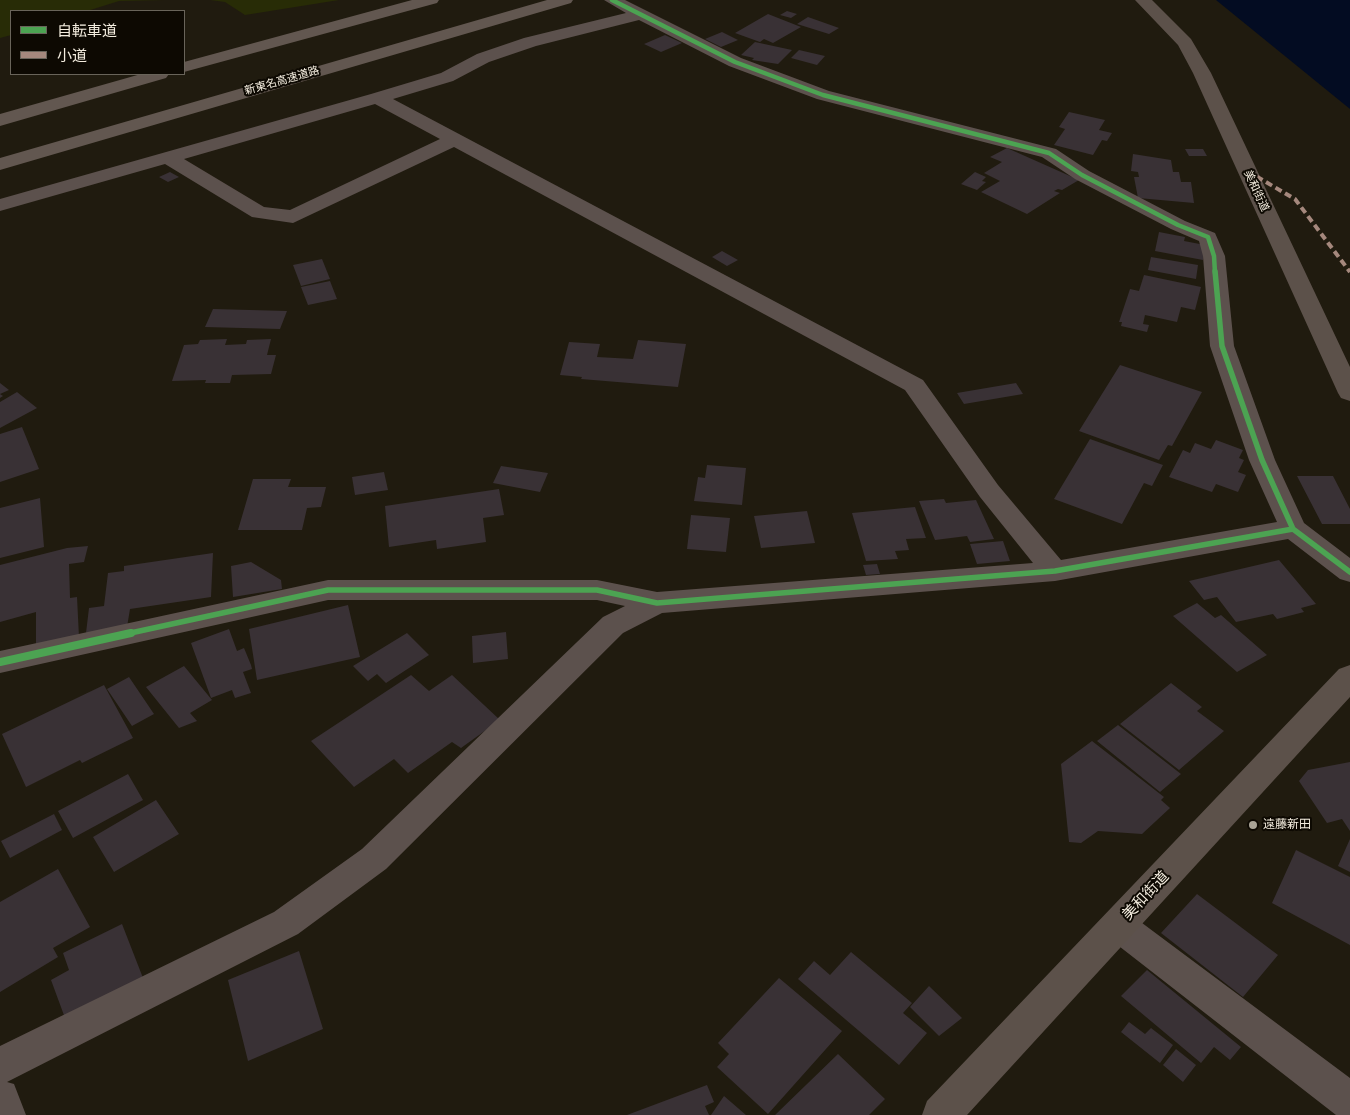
<!DOCTYPE html>
<meta charset="utf-8">
<style>
body{margin:0}
#map{position:relative;width:1350px;height:1115px;overflow:hidden;background:#201b0f;font-family:Arial,"Noto Sans JP",sans-serif}
canvas{display:block}
.legend{position:absolute;left:10px;top:10px;width:175px;height:65px;box-sizing:border-box;background:#0d0902;border:1px solid #69645a;margin:0;padding:6px 9px;list-style:none;font-size:15px;color:#f4eddf}
.legend li{display:flex;align-items:center;gap:10px;height:25px}
.legend b{width:25px;border:1px solid #69645a}
</style>
<div id="map">
<canvas width="1350" height="1115"></canvas>
<ul class="legend">
<li><b style="height:6px;background:#4ca352"></b>自転車道</li>
<li><b style="height:6px;background:#a5887d"></b>小道</li>
</ul>
</div>
<script>
const g = document.querySelector('canvas').getContext('2d');
g.lineJoin = 'round';
function fill(path, color) {
  g.fillStyle = color;
  g.fill(path, 'evenodd');
}
function toPath(rows) {
  const path = new Path2D();
  for (const r of rows) {
    path.moveTo(r[0], r[1]);
    for (let i = 2; i < r.length; i += 2) path.lineTo(r[i], r[i + 1]);
  }
  return path;
}
function stroke(path, color, width, dash) {
  g.strokeStyle = color;
  g.lineWidth = width;
  g.lineCap = dash ? 'butt' : 'round';
  g.setLineDash(dash || []);
  g.stroke(path);
}
function write(font, color, halo, rows, align = 'center') {
  g.font = font + ' Arial,"Noto Sans JP",sans-serif';
  g.lineWidth = 4;
  g.setLineDash([]);
  g.textBaseline = 'middle';
  g.strokeStyle = halo;
  g.fillStyle = color;
  for (const [text, x, y, turn = 0] of rows) {
    g.save();
    g.translate(x, y);
    g.rotate((+turn || 0) * Math.PI / 180);
    g.textAlign = isNaN(turn) ? turn : align;
    if (halo) g.strokeText(text, 0, 0);
    g.fillText(text, 0, 0);
    g.restore();
  }
}
const green = toPath([
 [0,0,165,0,119,1,87,11,11,11,11,35,0,38],
 [210,0,339,0,245,15,225,2]
]);
const water = toPath([
 [1216,0,1350,0,1350,109]
]);
const building = toPath([
 [787,11,797,14,791,18,780,15],
 [768,14,801,27,773,43,764,39,760,42,735,33],
 [808,17,839,28,829,34,797,24],
 [722,32,738,40,721,47,705,39],
 [665,35,682,43,661,52,644,44],
 [755,42,792,50,778,64,752,60,754,58,741,55],
 [799,50,825,56,817,65,791,58],
 [1069,112,1105,120,1099,130,1112,133,1107,141,1102,140,1093,155,1054,145,1065,129,1059,127],
 [1007,148,1079,180,1062,190,1058,189,1054,191,1060,193,1027,214,981,192,1000,181,984,173,1002,162,990,157],
 [1185,149,1203,149,1207,156,1189,156],
 [1133,154,1171,160,1173,172,1179,172,1181,182,1191,182,1194,203,1138,198,1134,177,1139,177,1138,172,1131,171],
 [170,172,179,177,168,182,159,177],
 [975,172,986,177,982,181,986,182,977,190,961,184],
 [1159,232,1185,237,1184,241,1205,245,1203,260,1155,251],
 [722,251,738,260,727,266,712,257],
 [1151,257,1198,265,1196,279,1148,270],
 [322,259,330,279,301,286,293,265],
 [1144,275,1201,287,1195,310,1181,307,1177,322,1145,315,1143,324,1149,325,1147,332,1121,326,1122,322,1119,322,1130,289,1139,291],
 [330,281,337,299,308,305,301,287],
 [213,309,287,311,280,329,205,327],
 [227,339,225,345,246,344,247,340,271,339,267,355,276,355,271,374,232,375,230,383,205,383,206,380,172,381,184,345,198,344,200,340],
 [638,340,686,344,678,387,581,379,582,377,560,375,569,342,600,344,597,357,633,359],
 [1120,365,1202,392,1172,446,1168,445,1159,460,1079,431],
 [0,383,9,390,0,394,3,396,0,398],
 [1016,383,1023,394,964,404,957,393],
 [17,392,37,408,0,428,0,402],
 [22,427,39,469,0,482,0,434],
 [1090,439,1163,465,1152,486,1144,483,1122,524,1054,499],
 [1216,440,1243,450,1239,458,1244,460,1238,472,1246,475,1238,492,1216,484,1212,492,1169,477,1183,450,1190,453,1195,443,1211,449],
 [707,465,746,468,742,505,694,501,698,477,705,478],
 [501,466,548,473,540,492,493,483],
 [384,472,388,490,355,495,352,477],
 [1297,476,1333,476,1350,509,1350,524,1322,524],
 [253,479,291,479,288,487,326,487,321,507,307,508,302,530,238,530],
 [499,489,504,515,483,518,486,542,437,549,436,540,389,547,385,506],
 [40,498,44,547,0,558,0,508],
 [944,499,946,503,976,500,994,539,970,542,967,536,935,540,919,501],
 [915,507,926,538,906,539,909,550,895,551,898,559,866,561,852,513],
 [807,511,815,543,761,548,754,516],
 [691,515,730,518,726,552,687,549],
 [1003,541,1010,561,977,564,970,544],
 [88,546,84,562,69,564,70,598,77,597,79,637,36,645,36,612,0,622,0,565,67,548],
 [213,553,211,597,130,609,127,627,86,633,89,608,104,606,108,573,124,571,124,566],
 [1279,560,1316,604,1301,608,1304,612,1277,619,1273,614,1236,622,1217,597,1204,600,1189,581],
 [251,562,281,580,282,589,233,597,231,566],
 [877,564,880,574,866,575,863,565],
 [1197,603,1215,618,1221,615,1267,655,1237,672,1173,616],
 [348,605,360,657,257,680,249,629],
 [229,629,237,651,244,648,251,665,252,669,243,672,251,693,235,698,232,690,211,698,191,643],
 [506,632,508,659,473,663,472,636],
 [407,633,429,655,386,683,377,674,368,681,353,666],
 [184,666,212,700,190,713,197,721,179,728,146,687],
 [411,675,429,691,452,675,500,720,461,748,452,742,408,773,394,759,354,787,311,741],
 [129,677,154,714,132,726,107,689],
 [1171,683,1202,707,1197,711,1224,731,1179,770,1120,724],
 [104,685,133,738,82,763,80,760,26,787,2,734],
 [1118,725,1181,774,1160,792,1097,741],
 [1092,741,1164,797,1161,800,1170,808,1142,834,1098,831,1081,843,1069,842,1061,764],
 [1350,762,1350,831,1342,819,1327,823,1299,781,1308,770],
 [128,774,143,800,73,838,58,811],
 [156,800,179,834,114,872,93,837],
 [54,814,62,830,10,858,1,841],
 [1350,839,1350,872,1338,866],
 [1296,850,1350,877,1350,945,1272,903],
 [58,869,90,927,53,948,58,957,0,992,0,902],
 [1197,894,1278,955,1243,997,1161,933],
 [122,924,143,978,65,1018,51,980,69,970,63,953],
 [299,951,323,1029,248,1061,228,980],
 [851,952,912,1003,903,1013,927,1033,899,1065,798,979,814,961,830,975],
 [1147,970,1241,1047,1230,1060,1214,1047,1201,1063,1121,996],
 [779,978,842,1031,768,1114,717,1067,729,1054,718,1043],
 [929,986,962,1018,939,1036,910,1007],
 [1129,1022,1145,1034,1151,1028,1173,1045,1160,1063,1121,1032],
 [1176,1049,1196,1065,1183,1082,1163,1065],
 [838,1054,885,1099,869,1115,775,1115],
 [707,1085,714,1102,705,1106,709,1115,627,1115],
 [724,1096,746,1115,711,1115]
]);
const minor = toPath([
 [604,0,625,0,741,58,829,91,1056,149,1089,171,1185,221,1215,233,1225,256,1234,346,1275,460,1304,523,1350,558,1350,582,1340,579,1288,539,1055,581,662,613,623,633,386,869,298,934,7,1082,14,1084,26,1115,0,1115,0,1046,274,912,362,849,603,617,625,606,597,600,328,600,0,673,0,651,328,580,597,580,657,592,1033,563,980,497,905,390,454,147,293,223,252,217,165,164,0,211,0,199,371,94,441,73,477,54,524,38,626,13,604,0],
 [639,20,729,66,817,99,1042,157,1075,179,1171,229,1199,241,1203,256,1210,346,1249,460,1277,522,1061,560,998,485,923,380,393,99,453,81,489,62,536,46,639,20],
 [375,104,440,139,290,210,264,207,184,159,375,104],
 [1118,909,1130,914,1350,1078,1350,1115,1336,1115,1106,936,1101,925,1106,914,1118,909]
]);
const primary = toPath([
 [1135,0,1152,0,1191,39,1211,73,1350,367,1350,401,1341,398,1338,393,1193,73,1178,45,1135,0],
 [1350,665,1350,697,967,1115,922,1115,927,1101,1339,669,1350,665]
]);
const motorway = toPath([
 [412,0,439,0,437,3,184,72,184,62,412,0],
 [547,0,573,0,571,3,0,170,0,158,547,0],
 [141,74,169,74,166,78,0,126,0,114,141,74]
]);
const quiet = toPath([
 [1247,171,1295,199,1350,272]
]);
const cyclewayFar2 = toPath([
 [612,0,735,62,823,95,1049,153,1082,175,1178,225,1208,237,1214,256,1215,273]
]);
const cyclewayFar1 = toPath([
 [1215,271,1222,346,1262,460,1293,529,1350,572],
 [126,634,328,590,597,590,657,603,1055,571,1293,529]
]);
const cycleway = toPath([
 [0,662,131,633]
]);
const markers = [
 [1253,825,5,"#aaa496"]
];
const farStreetnames = [
 ["新東名高速道路",282,81,-16],
 ["美和街道",1256,191,65]
];
const poiNames = [
 ["遠藤新田",1263,825]
];
const nearStreetnames = [
 ["美和街道",1146,896,-47]
];
fill(green, '#282c06');
fill(water, '#030c22');
fill(building, '#393135');
fill(minor, '#5c514d');
fill(primary, '#5c514a');
fill(motorway, '#625750');
stroke(quiet, '#a5887d', 4, [7, 4]);
stroke(cyclewayFar2, '#4ca352', 4.5);
stroke(cyclewayFar1, '#4ca352', 5.5);
stroke(cycleway, '#4ca352', 8);
for (const [x, y, r, color] of markers) {
  const dot = new Path2D();
  dot.arc(x, y, r, 0, 2 * Math.PI);
  g.fillStyle = color;
  g.fill(dot);
  stroke(dot, '#0d0902', 2);
}
write('11px', '#f4eddf', '#0d0902', farStreetnames);
write('12px', '#f4eddf', '#0d0902', poiNames, 'left');
write('15px', '#f4eddf', '#0d0902', nearStreetnames);
</script>
